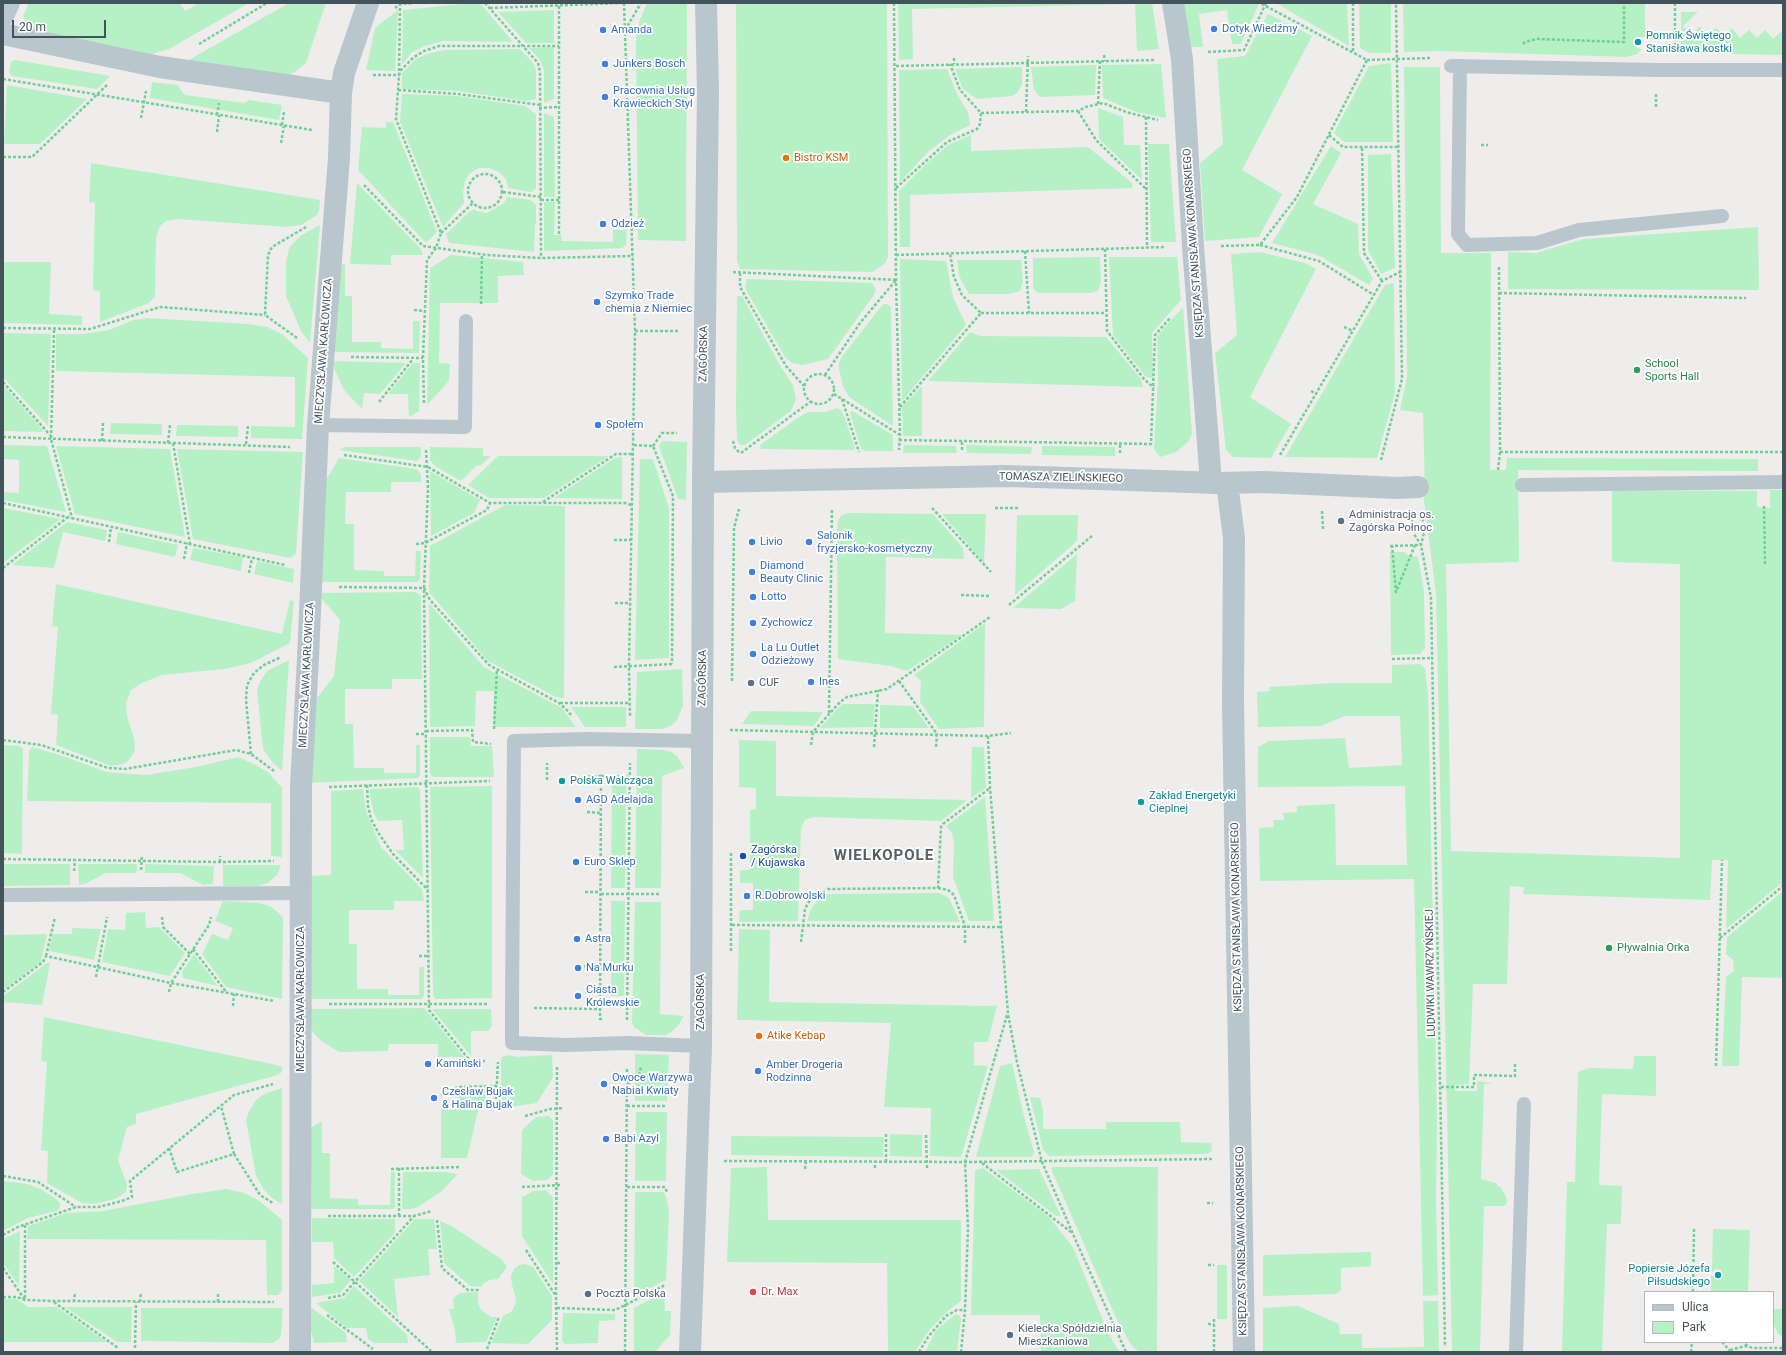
<!DOCTYPE html>
<meta charset="utf-8">
<style>
body{margin:0}
#map{position:relative;width:1786px;height:1355px;overflow:hidden;background:#efecec;font-family:Roboto,sans-serif}
canvas{display:block}
.frame{position:absolute;inset:0;border:4px solid #43535b;pointer-events:none}
.legend{position:absolute;left:1644px;top:1291px;width:130px;height:52px;box-sizing:border-box;background:#fff;border:1px solid #b4babd;margin:0;padding:5px 7px;list-style:none;font-size:12px;color:#43535b}
.legend li{display:flex;align-items:center;gap:8px;height:20px}
.legend b{width:20px;border:1px solid #b4babd}
.scale{position:absolute;left:12px;top:20px;width:94px;height:18px;box-sizing:border-box;border:2px solid #43535b;border-top:0;padding-left:5px;font-size:12px;line-height:14px;white-space:nowrap;color:#43535b;-webkit-text-stroke:3px #fff;paint-order:stroke}
</style>
<div id="map">
<canvas width="1786" height="1355"></canvas>
<div class="frame"></div>
<ul class="legend">
<li><b style="height:5px;background:#b9c6cd"></b>Ulica</li>
<li><b style="height:11px;background:#b6f1c5"></b>Park</li>
</ul>
<div class="scale">20 m</div>
</div>
<script>
const g = document.querySelector('canvas').getContext('2d');
g.lineJoin = 'round';
function fill(path, color) {
  g.fillStyle = color;
  g.fill(path, 'evenodd');
}
function toPath(rows) {
  const path = new Path2D();
  for (const r of rows) {
    if (r.length === 3) {
      path.moveTo(r[0] + r[2], r[1]);
      path.arc(r[0], r[1], r[2], 0, 2 * Math.PI);
      continue;
    }
    path.moveTo(r[0], r[1]);
    for (let i = 2; i < r.length; i += 2) path.lineTo(r[i], r[i + 1]);
  }
  return path;
}
function stroke(path, color, width, dash) {
  g.strokeStyle = color;
  g.lineWidth = width;
  g.lineCap = dash ? 'butt' : 'round';
  g.setLineDash(dash || []);
  g.stroke(path);
}
function write(font, color, halo, rows, align = 'center') {
  g.font = font + ' Roboto,sans-serif';
  g.lineWidth = 3.5;
  g.setLineDash([]);
  g.textBaseline = 'middle';
  g.strokeStyle = halo;
  g.fillStyle = color;
  for (const [text, x, y, turn = 0] of rows) {
    g.save();
    g.translate(x, y);
    g.rotate((+turn || 0) * Math.PI / 180);
    g.textAlign = isNaN(turn) ? turn : align;
    if (halo) g.strokeText(text, 0, 0);
    g.fillText(text, 0, 0);
    g.restore();
  }
}
const green = toPath([
 [29,3,180,3,185,11,199,3,249,3,169,49,152,54,32,32,23,16],
 [289,3,326,3,306,63,296,71,285,77,187,61],
 [472,3,480,3,513,42,443,41,425,46,411,53,402,65,403,10],
 [647,3,686,3,687,6,686,241,638,240,636,36,640,20],
 [736,3,887,3,888,257,885,263,873,272,740,269,737,261],
 [898,3,1152,3,1159,49,1137,51,1135,4,912,9,913,59,899,60],
 [1182,3,1256,3,1259,4,1241,44,1232,44,1227,10,1199,14,1203,47,1187,47],
 [1276,3,1347,3,1349,46],
 [1359,3,1391,3,1391,53,1369,53,1360,48],
 [1403,3,1645,3,1645,37,1637,37,1633,40,1633,45,1637,48,1642,49,1637,54,1627,57,1440,51,1404,52],
 [398,10,395,71,366,70,375,28],
 [554,10,554,43,526,43,498,12],
 [1681,12,1698,12,1683,26,1691,35,1700,27,1707,35,1716,28,1724,36,1732,28,1740,38,1749,30,1757,38,1765,30,1773,39,1782,31,1783,55,1681,53],
 [1268,14,1312,36,1242,170,1282,194,1259,237,1205,241,1200,163,1223,144,1217,59,1245,56],
 [554,47,554,99,544,103,544,70,540,60,529,48],
 [520,49,534,64,536,71,536,99,526,101,457,91,402,89,402,73,416,59,427,54,444,50],
 [15,60,110,76,97,89,12,76,9,72,11,62],
 [1391,63,1393,142,1344,142,1334,133,1369,66],
 [1161,64,1166,118,1136,112,1103,98,1102,65],
 [1096,65,1095,95,1040,97,1034,90,1031,67],
 [1022,67,1022,85,1017,93,1012,96,977,99,963,89,955,69],
 [1404,67,1440,67,1441,253,1491,253,1490,470,1506,470,1507,458,1758,459,1758,471,1518,470,1519,562,1446,564,1451,851,1680,858,1680,564,1612,562,1612,490,1757,491,1757,507,1770,508,1770,490,1783,490,1783,882,1726,929,1728,860,1712,860,1710,900,1523,894,1524,887,1510,886,1507,984,1473,984,1469,1084,1455,1085,1455,1091,1477,1091,1477,1081,1493,1083,1484,1084,1481,1179,1495,1183,1502,1189,1507,1199,1507,1203,1504,1206,1484,1206,1480,1352,1452,1352,1436,593,1423,493,1425,493,1423,413,1400,410,1407,377],
 [947,69,957,94,968,112,970,125,950,135,928,152,900,182,899,70],
 [152,82,177,85,185,95,245,103,249,100,282,105,279,120,150,98],
 [7,85,87,99,40,144,4,144],
 [402,94,458,96,525,106,536,114,536,188,531,192,508,188,506,179,499,172,489,168,479,168,469,174,465,181,463,193,464,203,443,227,400,122],
 [1098,108,1123,117,1124,145,1140,145,1142,180,1099,139],
 [544,113,554,117,555,197,544,197],
 [386,122,393,122,437,232,426,243,358,170,362,127,386,128],
 [971,135,971,151,1088,147,1131,182,1133,188,910,195,910,247,900,247,899,191,925,165,948,145],
 [1148,144,1169,144,1176,242,1151,242],
 [1331,146,1341,153,1313,204,1358,224,1359,254,1373,279,1369,285,1318,255,1272,243],
 [1391,154,1395,268,1381,274,1368,250,1368,155],
 [91,163,320,200,319,211,317,215,301,225,287,227,178,219,166,221,160,226,156,237,155,296,149,303,100,322,100,291,93,290,95,203,89,202],
 [357,183,421,249,423,255,391,255,391,265,350,264],
 [507,197,531,200,536,205,536,223,535,224,534,252,449,243,446,234,469,212,474,209,477,211,487,213,504,203],
 [544,202,555,202,554,235,561,235,562,241,613,242,613,230,627,230,626,245,622,248,544,251],
 [320,225,310,343,301,331,286,296,286,262,289,248,300,236],
 [1758,227,1759,290,1508,289,1508,252,1536,253,1583,239],
 [1260,252,1305,263,1316,269,1250,397,1291,424,1271,458,1233,457,1226,450,1215,353,1237,335,1231,254],
 [451,255,523,262,524,275,498,276,498,303,440,303,439,363,450,364,449,381,427,405,430,268],
 [1100,257,1101,282,1098,291,1090,293,1038,293,1033,288,1033,258],
 [1109,257,1177,257,1181,300,1152,333,1153,378,1146,377,1113,335],
 [900,259,946,261,953,297,966,325,902,401],
 [957,260,1021,260,1023,282,1020,291,1009,294,969,294,959,276],
 [3,262,51,262,49,314,82,316,82,325,3,323],
 [340,264,345,264,345,296,352,296,352,342,381,342,381,348,413,349,413,321,420,321,419,353,333,352],
 [747,279,872,283,876,290,874,295,828,359,803,365,792,363,785,357,746,290,745,286],
 [1394,283,1395,393,1377,458,1285,457,1385,285],
 [737,296,742,296,781,367,793,385,796,399,791,411,745,445,740,445,737,440,736,408],
 [883,304,887,304,891,307,893,426,849,397,843,386,839,369,839,362,841,358],
 [1183,307,1192,434,1189,441,1176,452,1160,457,1154,449,1158,379,1157,336],
 [148,318,248,324,267,327,282,334,308,358,302,439,251,438,251,426,295,427,295,377,56,371,56,334,82,334,109,330,133,320],
 [970,332,981,336,1106,337,1141,379,1143,387,928,381],
 [3,333,51,334,48,426,3,377],
 [332,361,406,363,380,394,364,393,362,409,344,390,333,366],
 [413,363,420,363,419,411,409,417,408,394,388,394],
 [3,385,42,429,43,432,3,431],
 [922,386,922,436,903,436,902,407],
 [837,408,841,410,845,418,855,448,853,450,761,449,760,445,799,417,808,412,826,412],
 [852,411,893,435,893,451,865,451,861,449,850,413],
 [111,423,162,424,162,435,110,434],
 [177,425,238,426,238,437,176,436],
 [662,441,687,442,686,500,678,499,659,446],
 [3,445,47,446,66,512,3,500,3,492,19,493,19,460,3,459],
 [904,445,956,446,957,453,903,453],
 [966,445,1032,447,1031,454,967,453],
 [56,446,170,449,185,537,75,514],
 [1042,446,1115,447,1115,456,1042,455],
 [345,447,421,447,421,457,417,461,339,450],
 [430,447,483,448,483,456,491,456,481,465,476,466,461,481,435,466,430,460],
 [177,449,303,452,296,554,290,558,193,539],
 [498,456,609,456,544,498,489,498,468,485],
 [622,457,622,499,554,498,615,458],
 [339,458,416,469,421,474,421,482,391,482,391,492,346,492,345,524,354,524,354,570,384,571,384,576,415,576,416,551,421,551,420,580,417,582,319,582,326,480],
 [640,459,653,459,669,508,669,658,635,660],
 [430,471,480,500,474,513,431,536],
 [505,505,565,506,564,698,556,697,488,661,429,592,430,546],
 [3,508,61,519,3,563],
 [848,513,933,514,963,548,964,559,886,557,885,633,962,635,907,671,891,666,838,659,837,532,838,521,841,516],
 [942,514,986,514,984,563],
 [1017,515,1078,515,1077,541,1015,595],
 [67,522,107,530,105,541,63,532,54,568,12,565],
 [118,532,178,545,175,557,116,544],
 [193,548,243,557,241,571,190,560],
 [1390,552,1405,552,1407,555,1418,557,1424,591,1425,648,1420,654,1391,655],
 [1077,554,1075,601,1061,609,1013,608],
 [257,561,294,569,293,583,254,574],
 [56,584,282,634,290,600,294,601,290,643,251,663,225,669,162,675,142,683,131,690,126,703,127,716,134,738,135,750,130,759,124,764,111,766,56,745,58,715,51,714,58,627,52,626],
 [416,592,421,596,422,679,392,679,392,689,345,689,345,724,353,724,354,768,384,768,384,773,416,773,416,745,420,745,420,774,418,778,307,783,311,706,334,676,340,620,317,593],
 [429,603,484,667,562,708,576,727,493,727,494,691,476,691,475,726,430,727],
 [985,623,984,727,939,729,920,702,921,681,914,675],
 [289,660,282,771,273,763,263,749,257,690,261,680,267,671],
 [1420,664,1425,669,1428,694,1437,1119,1436,1198,1438,1295,1423,1296,1414,879,1260,881,1259,828,1274,827,1273,820,1284,820,1283,813,1297,812,1297,806,1335,804,1336,865,1407,865,1405,786,1258,787,1258,747,1269,741,1345,738,1349,768,1402,765,1400,716,1345,716,1321,726,1258,727,1257,692,1269,691,1270,687,1333,683,1392,683,1392,665],
 [682,669,683,705,677,720,672,725,662,729,635,729,637,672],
 [842,704,875,704,873,727,820,728],
 [880,705,913,706,929,728,880,728],
 [571,707,626,707,626,727,585,727],
 [751,711,823,712,814,726,742,724],
 [430,737,470,737,471,746,492,746,494,777,433,777,430,774],
 [739,740,776,741,776,796,967,800,941,821,813,817,805,820,801,828,798,921,739,922,740,910,753,910,753,883,740,883,740,870,750,870,750,810,756,809,756,788,739,787],
 [3,745,19,746,23,749,22,854,3,853],
 [32,747,60,755,107,772,147,775,201,766,238,757,254,764,269,773,282,788,282,857,271,856,271,803,27,801,29,752],
 [972,747,984,747,986,788,971,798],
 [637,749,663,750,672,752,678,757,684,768,662,776,661,888,635,888],
 [612,785,626,785,625,888,611,888],
 [492,786,492,998,436,999,433,996,430,787],
 [417,787,420,790,423,878,395,850,404,850,402,820,378,821,374,814,369,791,370,789],
 [363,789,366,811,381,847,422,889,424,901,394,901,394,910,349,910,349,944,357,944,357,989,388,989,388,995,419,995,419,967,424,967,424,996,421,999,307,999,308,876,331,875,331,791],
 [985,797,994,921,969,921,953,877,954,841,952,833,946,826],
 [3,864,70,864,70,885,3,886],
 [78,864,137,864,137,873,106,873,85,884,79,885],
 [145,864,214,866,213,884,203,885,180,873,145,873],
 [223,865,281,865,277,875,268,883,257,886,223,886],
 [1783,891,1783,978,1742,977,1739,1066,1722,1066,1726,977,1734,971,1733,960,1726,954,1727,937],
 [940,893,949,898,960,922,807,921,811,909,818,899,826,894],
 [223,901,259,903,270,906,283,917,282,999,226,987,202,954,212,934,228,940,233,928,215,921],
 [611,901,625,901,624,996,611,996],
 [635,902,661,902,660,1014,684,1016,678,1026,670,1033,665,1035,646,1035,634,1027,632,1022],
 [145,912,146,928,159,927,185,953,170,976,102,962,108,929,125,930,126,913],
 [72,928,101,929,94,960,49,951,53,934,72,934],
 [739,929,770,930,769,1002,992,1006,997,1005,988,1042,974,1042,974,1065,988,1066,961,1157,930,1156,931,1108,884,1107,891,1023,737,1020],
 [47,934,41,962,3,990,3,935],
 [194,954,218,986,183,978,182,972],
 [47,963,50,963,42,1005,3,1002,3,996],
 [424,1008,464,1057,438,1057,438,1044,389,1044,388,1051,339,1052,323,1042,314,1034,309,1025,310,1009],
 [432,1009,491,1009,492,1026,488,1031,471,1031,471,1056],
 [44,1017,272,1064,283,1067,281,1073,274,1076,136,1114,136,1124,127,1127,118,1160,127,1185,126,1192,115,1199,94,1204,82,1203,47,1183,48,1151,41,1150,47,1062,41,1061],
 [635,1054,669,1055,667,1101,635,1101],
 [509,1055,516,1057,552,1055,553,1077,537,1103,510,1107,501,1100,501,1060,502,1057],
 [1634,1056,1656,1056,1656,1096,1602,1094,1599,1185,1622,1186,1621,1224,1607,1224,1602,1352,1562,1352,1567,1182,1575,1182,1578,1072,1589,1068,1633,1069],
 [1012,1063,1024,1116,1034,1152,1032,1157,976,1157,1000,1066],
 [282,1088,282,1204,272,1198,264,1190,256,1176,246,1120,249,1111,256,1100,264,1094],
 [457,1092,486,1092,486,1099,478,1111,467,1158,441,1158,441,1108,457,1109],
 [1030,1097,1040,1098,1043,1110,1043,1129,1106,1129,1106,1122,1180,1122,1181,1142,1211,1143,1212,1151,1207,1154,1049,1156,1043,1150],
 [636,1112,667,1112,666,1181,635,1181],
 [549,1116,553,1120,553,1174,547,1180,533,1181,521,1174,522,1130,536,1117],
 [322,1121,322,1153,330,1153,330,1198,358,1199,358,1205,390,1205,391,1172,395,1172,395,1207,393,1209,308,1209,309,1136,312,1127],
 [890,1134,922,1135,922,1157,890,1156],
 [731,1136,884,1137,883,1157,731,1155],
 [767,1167,768,1220,961,1220,961,1301,949,1310,930,1329,915,1352,888,1352,887,1263,727,1262,731,1168],
 [1052,1167,1158,1167,1157,1352,1139,1352,1131,1345,1116,1318,1052,1171],
 [983,1168,1049,1217,1073,1247,1107,1330,1116,1347,1120,1352,1041,1352,1040,1315,971,1315,975,1170],
 [1039,1169,1061,1216,1056,1216,996,1170],
 [403,1172,445,1172,458,1174,442,1191,418,1207,411,1209,402,1209],
 [3,1181,27,1184,41,1189,56,1199,60,1203,60,1208,57,1211,28,1218,3,1231],
 [226,1189,244,1193,258,1200,282,1220,282,1291,278,1295,267,1295,266,1240,27,1239,28,1226,66,1213,103,1211,192,1194],
 [546,1190,553,1198,553,1284,522,1236,522,1197,533,1191],
 [635,1192,664,1192,667,1199,669,1212,666,1280,634,1296],
 [312,1218,395,1219,395,1233,354,1277,334,1258,333,1242,312,1242],
 [415,1219,434,1219,437,1249,428,1249,430,1275,394,1279,398,1317,359,1281],
 [440,1221,452,1226,501,1259,506,1265,506,1268,498,1279,490,1280,484,1283,481,1287,470,1286,444,1263],
 [1713,1229,1750,1230,1748,1292,1711,1292,1711,1276,1714,1276,1715,1279,1721,1278,1721,1270,1714,1269,1714,1272,1712,1271],
 [20,1231,19,1286,3,1263,3,1239],
 [1371,1252,1371,1266,1341,1268,1341,1290,1336,1294,1263,1296,1263,1255],
 [525,1264,533,1267,552,1296,552,1320,528,1344,491,1343,503,1316,511,1312,515,1305,516,1298,512,1285,511,1276,514,1269,519,1265],
 [1217,1265,1227,1265,1227,1319,1217,1319],
 [334,1266,351,1280,340,1293,312,1297,312,1285,334,1283],
 [354,1286,407,1335,408,1343,374,1343,368,1339,366,1328,347,1328,316,1303,344,1298],
 [478,1292,478,1303,481,1310,491,1317,497,1317,486,1342,456,1343,455,1330,449,1309,454,1309,453,1298,460,1293],
 [664,1292,665,1311,671,1311,670,1335,655,1352,634,1352,634,1308],
 [3,1299,17,1299,28,1307,57,1307,107,1342,3,1342],
 [1423,1301,1438,1301,1439,1352,1263,1352,1263,1308,1298,1306,1339,1324,1340,1334,1362,1334,1362,1348,1424,1347],
 [309,1306,346,1333,347,1342,314,1343,310,1327],
 [65,1307,132,1307,131,1342,117,1342],
 [141,1308,283,1308,281,1334,280,1338,273,1343,141,1341],
 [1773,1309,1783,1309,1783,1337,1778,1334,1773,1323],
 [563,1313,615,1314,615,1320,599,1321,598,1343,565,1344,562,1341],
 [956,1314,960,1316,961,1319,957,1352,925,1352,936,1330]
]);
const path = toPath([
 [485,3,538,63,540,72,541,258],
 [624,3,635,331,629,666,630,716],
 [894,3,896,280,900,435,899,450],
 [1353,3,1353,53],
 [1675,3,1675,46],
 [559,6,559,234],
 [395,8,400,4,414,3],
 [490,8,622,3],
 [625,30,641,3],
 [199,44,267,3],
 [1523,44,1525,42,1537,39,1624,42,1624,3],
 [1208,52,1244,50,1266,3],
 [1104,55,1105,61],
 [954,58,954,64],
 [1367,60,1430,58],
 [896,66,1155,60],
 [373,75,399,75,400,4],
 [3,79,312,130],
 [398,90,458,94,540,105],
 [1098,104,1100,61],
 [1656,107,1656,92],
 [539,108,559,107],
 [1078,111,1096,140,1147,190],
 [1026,112,1028,56],
 [981,113,1078,111,1086,107,1103,103,1126,112,1158,120],
 [217,115,219,103],
 [1146,117,1147,248],
 [141,118,146,91],
 [282,125,284,112],
 [217,132,219,115],
 [1329,135,1343,147,1398,147],
 [281,143,284,126],
 [1481,145,1488,145],
 [1362,148,1364,253,1382,281],
 [3,157,32,157,108,84],
 [485,191,17],
 [364,185,423,246,487,255,541,258,633,256],
 [896,188,947,142,977,129,980,124,981,113,960,90,950,64],
 [503,192,541,197],
 [541,200,559,200],
 [441,233,473,203],
 [1260,245,1319,261,1374,295],
 [1221,246,1260,245,1297,197,1367,60,1260,3],
 [1105,249,1107,331,1144,379,1154,388],
 [1025,251,1029,313],
 [896,255,1166,247],
 [1499,267,1500,452,1783,452],
 [733,272,896,280],
 [740,273,740,287,786,366,804,386],
 [1499,293,1746,298],
 [481,304,482,254],
 [414,310,425,311],
 [981,313,1106,313],
 [1344,327,1353,331],
 [3,328,90,329,160,307,265,315],
 [54,330,51,439,72,518],
 [635,331,678,331],
 [297,338,265,315,268,255,272,247,306,227],
 [351,357,423,358],
 [819,389,15],
 [825,375,860,323,896,280],
 [3,382,50,435],
 [1311,391,1316,394],
 [834,394,900,435],
 [842,399,859,452],
 [379,402,413,359],
 [424,403,423,358,427,260,436,248,441,233,396,119,399,75,401,70,414,57,424,51,439,46,559,46],
 [900,407,981,313,962,295,954,277,950,253],
 [3,437,290,447],
 [899,440,1151,444,1155,335,1171,317],
 [102,441,103,423],
 [733,441,735,448,740,453],
 [168,443,170,425],
 [173,443,190,544],
 [246,444,248,426],
 [634,445,653,446,673,496,672,664],
 [653,446,662,433,677,433],
 [426,450,428,488,424,588,429,1010,471,1062],
 [962,450,962,441],
 [741,453,810,402],
 [1120,453,1120,443],
 [344,455,428,467,490,503,625,503,631,505],
 [1280,455,1382,281,1400,272],
 [1381,460,1402,379,1396,3],
 [1498,470,1500,452],
 [543,502,616,454,632,454],
 [3,503,285,565],
 [1764,506,1765,564],
 [932,508,991,572],
 [995,508,1018,508],
 [1322,511,1323,529],
 [1411,515,1414,534,1421,545,1431,598,1445,1347],
 [614,540,631,540],
 [109,542,111,527],
 [416,544,425,543,487,510,490,503],
 [1392,545,1396,592,1415,545],
 [1390,546,1421,545,1424,533,1422,513],
 [184,559,187,543],
 [3,568,68,517],
 [249,573,252,558],
 [339,587,424,588,430,600,489,665,559,703,569,712,572,717],
 [961,595,990,596],
 [615,603,630,603],
 [1009,605,1092,536],
 [1392,659,1432,658],
 [614,667,672,664],
 [732,681,734,528,739,509],
 [899,681,937,734,936,748],
 [560,703,629,703],
 [829,713,832,508],
 [494,729,497,669],
 [730,730,988,736,1011,733],
 [426,731,472,730,473,742,491,744],
 [416,734,426,734],
 [988,736,990,787,1008,1014,1017,1062,1042,1162,1076,1241,1126,1352],
 [3,740,41,745,108,768,125,769,236,750,251,754,274,771],
 [811,745,813,732,840,702,847,697,887,689,990,617],
 [874,747,878,690],
 [251,754,246,700,247,685,254,673,264,665,281,657],
 [547,780,547,763],
 [582,781,582,777,601,776],
 [367,785,368,806,371,819,379,834,393,854,428,890],
 [329,787,490,781],
 [587,812,601,813],
 [3,859,220,862,274,861],
 [220,862,220,856],
 [141,870,142,855],
 [74,871,75,860],
 [938,888,948,890,954,895,965,926,965,944],
 [585,892,600,892],
 [601,894,661,894],
 [162,917,163,927,190,954],
 [732,925,1001,927],
 [1720,938,1783,886],
 [801,942,805,909,812,896,820,892,828,889,938,888,941,827,943,824,990,788],
 [193,949,227,993],
 [731,951,731,852],
 [46,956,55,917],
 [419,956,428,956],
 [584,966,600,966],
 [96,977,107,917],
 [3,992,43,962,46,956,171,983,274,1001],
 [169,992,171,983,209,925,211,917],
 [329,1004,488,1004],
 [233,1006,234,994],
 [534,1008,600,1009],
 [602,1019,600,1019,601,776,630,777],
 [627,1020,630,763],
 [438,1062,485,1061],
 [1716,1066,1722,860],
 [557,1067,556,1296,557,1351],
 [627,1084,637,1078,640,1072,641,1066],
 [1441,1087,1474,1087,1474,1075,1515,1076,1515,1062],
 [441,1095,458,1087,497,1086],
 [496,1099,498,1062],
 [627,1106,667,1106],
 [525,1116,550,1109,564,1108],
 [886,1134,886,1162],
 [926,1135,927,1168],
 [169,1148,177,1172,234,1154,221,1106],
 [234,1154,260,1195,273,1203],
 [724,1161,965,1162,1213,1159],
 [982,1163,1071,1232],
 [875,1168,875,1162],
 [391,1169,461,1167],
 [805,1169,806,1161],
 [3,1176,38,1182,76,1207],
 [522,1187,562,1185],
 [627,1187,665,1187,667,1192],
 [1207,1203,1213,1203],
 [328,1216,414,1216,432,1211],
 [399,1216,399,1168],
 [437,1220,442,1268,468,1290,479,1290],
 [25,1225,25,1300],
 [3,1235,18,1227,76,1207,99,1207,122,1201,132,1197,130,1181,234,1095,273,1084],
 [526,1250,556,1296],
 [333,1262,431,1351],
 [557,1263,561,1263],
 [1208,1265,1214,1265],
 [3,1268,25,1300],
 [1693,1292,1694,1228],
 [3,1297,17,1297,25,1300,53,1301,274,1302],
 [328,1298,343,1295,414,1216],
 [54,1302,118,1348],
 [74,1302,75,1292],
 [140,1302,141,1292],
 [218,1302,218,1292],
 [557,1308,615,1310,665,1285],
 [327,1315,373,1349],
 [1214,1319,1214,1352],
 [1208,1324,1214,1324],
 [1722,1342,1731,1352],
 [1745,1346,1749,1342],
 [135,1348,136,1302],
 [487,1349,499,1317],
 [1730,1350,1745,1346,1754,1348,1783,1348],
 [625,1352,627,1067],
 [919,1352,928,1337,946,1316,957,1310,965,1310],
 [961,1352,965,1310,968,1228,965,1162,1007,1015],
 [1691,1352,1692,1342]
]);
const service = toPath([
 [1451,66,1657,70,1783,70],
 [1460,66,1458,234,1467,245,1537,243,1579,230,1722,216],
 [318,425,465,427,466,321],
 [1522,485,1783,482],
 [3,895,300,893],
 [701,1046,626,1043,567,1045,512,1043,512,1004,514,741,586,739,702,741],
 [1516,1352,1524,1104]
]);
const minor = toPath([
 [1173,3,1182,59,1193,246,1211,483],
 [3,16,9,3],
 [3,34,160,67,341,93],
 [703,482,1007,476,1220,483,1264,482,1398,488,1418,487],
 [1227,483,1234,538,1233,703,1244,1352],
 [300,1352,301,786,308,658,318,425,339,158,341,93,344,73,368,3],
 [690,1352,701,1046,703,482,708,92,706,3]
]);
const markers = [
 [1214,29,4,"#3f7fe0"],
 [603,30,4,"#3f7fe0"],
 [1638,42,4,"#0f9aa8"],
 [605,64,4,"#3f7fe0"],
 [605,97,4,"#3f7fe0"],
 [786,158,4,"#e8710a"],
 [603,224,4,"#3f7fe0"],
 [597,302,4,"#3f7fe0"],
 [1637,370,4,"#2e9e5b"],
 [598,425,4,"#3f7fe0"],
 [1341,521,4,"#5c6f8a"],
 [752,542,4,"#3f7fe0"],
 [809,542,4,"#3f7fe0"],
 [752,572,4,"#3f7fe0"],
 [753,597,4,"#3f7fe0"],
 [753,623,4,"#3f7fe0"],
 [753,654,4,"#3f7fe0"],
 [811,682,4,"#3f7fe0"],
 [751,683,4,"#5c6f8a"],
 [562,781,4,"#0f9aa8"],
 [578,800,4,"#3f7fe0"],
 [1141,802,4,"#0f9aa8"],
 [743,856,4,"#1a4fb4"],
 [576,862,4,"#3f7fe0"],
 [747,896,4,"#3f7fe0"],
 [577,939,4,"#3f7fe0"],
 [1609,948,4,"#2e9e5b"],
 [578,968,4,"#3f7fe0"],
 [578,996,4,"#3f7fe0"],
 [759,1036,4,"#e8710a"],
 [428,1064,4,"#3f7fe0"],
 [758,1071,4,"#3f7fe0"],
 [604,1084,4,"#3f7fe0"],
 [434,1098,4,"#3f7fe0"],
 [606,1139,4,"#3f7fe0"],
 [1718,1275,4,"#0f9aa8"],
 [753,1292,4,"#e0444e"],
 [588,1294,4,"#5c6f8a"],
 [1010,1335,4,"#5c6f8a"]
];
const shopNames = [
 ["Dotyk Wiedźmy",1222,29],
 ["Amanda",611,30],
 ["Junkers Bosch",613,64],
 ["Pracownia Usług",613,91],
 ["Krawieckich Styl",613,104],
 ["Odzież",611,224],
 ["Szymko Trade",605,296],
 ["chemia z Niemiec",605,309],
 ["Społem",606,425],
 ["Salonik",817,536],
 ["fryzjersko-kosmetyczny",817,549],
 ["Livio",760,542],
 ["Diamond",760,566],
 ["Beauty Clinic",760,579],
 ["Lotto",761,597],
 ["Zychowicz",761,623],
 ["La Lu Outlet",761,648],
 ["Odzieżowy",761,661],
 ["Ines",819,682],
 ["AGD Adelajda",586,800],
 ["Euro Sklep",584,862],
 ["R.Dobrowolski",755,896],
 ["Astra",585,939],
 ["Na Murku",586,968],
 ["Ciasta",586,990],
 ["Królewskie",586,1003],
 ["Kamiński",436,1064],
 ["Amber Drogeria",766,1065],
 ["Rodzinna",766,1078],
 ["Owoce Warzywa",612,1078],
 ["Nabiał Kwiaty",612,1091],
 ["Czesław Bujak",442,1092],
 ["& Halina Bujak",442,1105],
 ["Babi Azyl",614,1139]
];
const cultureNames = [
 ["Pomnik Świętego",1646,36],
 ["Stanisława kostki",1646,49],
 ["Polska Walcząca",570,781],
 ["Zakład Energetyki",1149,796],
 ["Cieplnej",1149,809],
 ["Popiersie Józefa",1710,1269,"right"],
 ["Piłsudskiego",1710,1282,"right"]
];
const foodNames = [
 ["Bistro KSM",794,158],
 ["Atike Kebap",767,1036]
];
const streetNames = [
 ["KSIĘDZA STANISŁAWA KONARSKIEGO",1194,243,-94],
 ["MIECZYSŁAWA KARŁOWICZA",324,351,-86],
 ["ZAGÓRSKA",704,354,-89],
 ["TOMASZA ZIELIŃSKIEGO",1061,478,1],
 ["MIECZYSŁAWA KARŁOWICZA",307,675,-87],
 ["ZAGÓRSKA",703,678,-89],
 ["KSIĘDZA STANISŁAWA KONARSKIEGO",1237,917,-91],
 ["LUDWIKI WAWRZYŃSKIEJ",1431,973,-91],
 ["MIECZYSŁAWA KARŁOWICZA",301,999,-90],
 ["ZAGÓRSKA",701,1002,-90],
 ["KSIĘDZA STANISŁAWA KONARSKIEGO",1242,1241,-91]
];
const leisureNames = [
 ["School",1645,364],
 ["Sports Hall",1645,377],
 ["Pływalnia Orka",1617,948]
];
const serviceNames = [
 ["Administracja os.",1349,515],
 ["Zagórska Połnoc",1349,528],
 ["CUF",759,683],
 ["Poczta Polska",596,1294],
 ["Kielecka Spółdzielnia",1018,1329],
 ["Mieszkaniowa",1018,1342]
];
const transitNames = [
 ["Zagórska",751,850],
 ["/ Kujawska",751,863]
];
const healthNames = [
 ["Dr. Max",761,1292]
];
const districtNames = [
 ["WIELKOPOLE",884,856]
];
fill(green, '#b6f1c5');
stroke(path, '#6cd192', 2.5, [3, 2]);
stroke(service, '#b9c6cd', 14);
stroke(minor, '#b9c6cd', 22);
for (const [x, y, r, color] of markers) {
  const dot = new Path2D();
  dot.arc(x, y, r, 0, 2 * Math.PI);
  g.fillStyle = color;
  g.fill(dot);
  stroke(dot, '#fff', 1.5);
}
write('11px', '#366cbe', '#fff', shopNames, 'left');
write('11px', '#0d838f', '#fff', cultureNames, 'left');
write('11px', '#c56008', '#fff', foodNames, 'left');
write('11px', '#43535b', '#fff', streetNames);
write('11px', '#27864d', '#fff', leisureNames, 'left');
write('11px', '#4e5e75', '#fff', serviceNames, 'left');
write('11px', '#164399', '#fff', transitNames, 'left');
write('11px', '#be3a42', '#fff', healthNames, 'left');
g.letterSpacing = '1px';
write('bold 15px', '#585e62', '#fff', districtNames);
g.letterSpacing = '0px';
</script>
